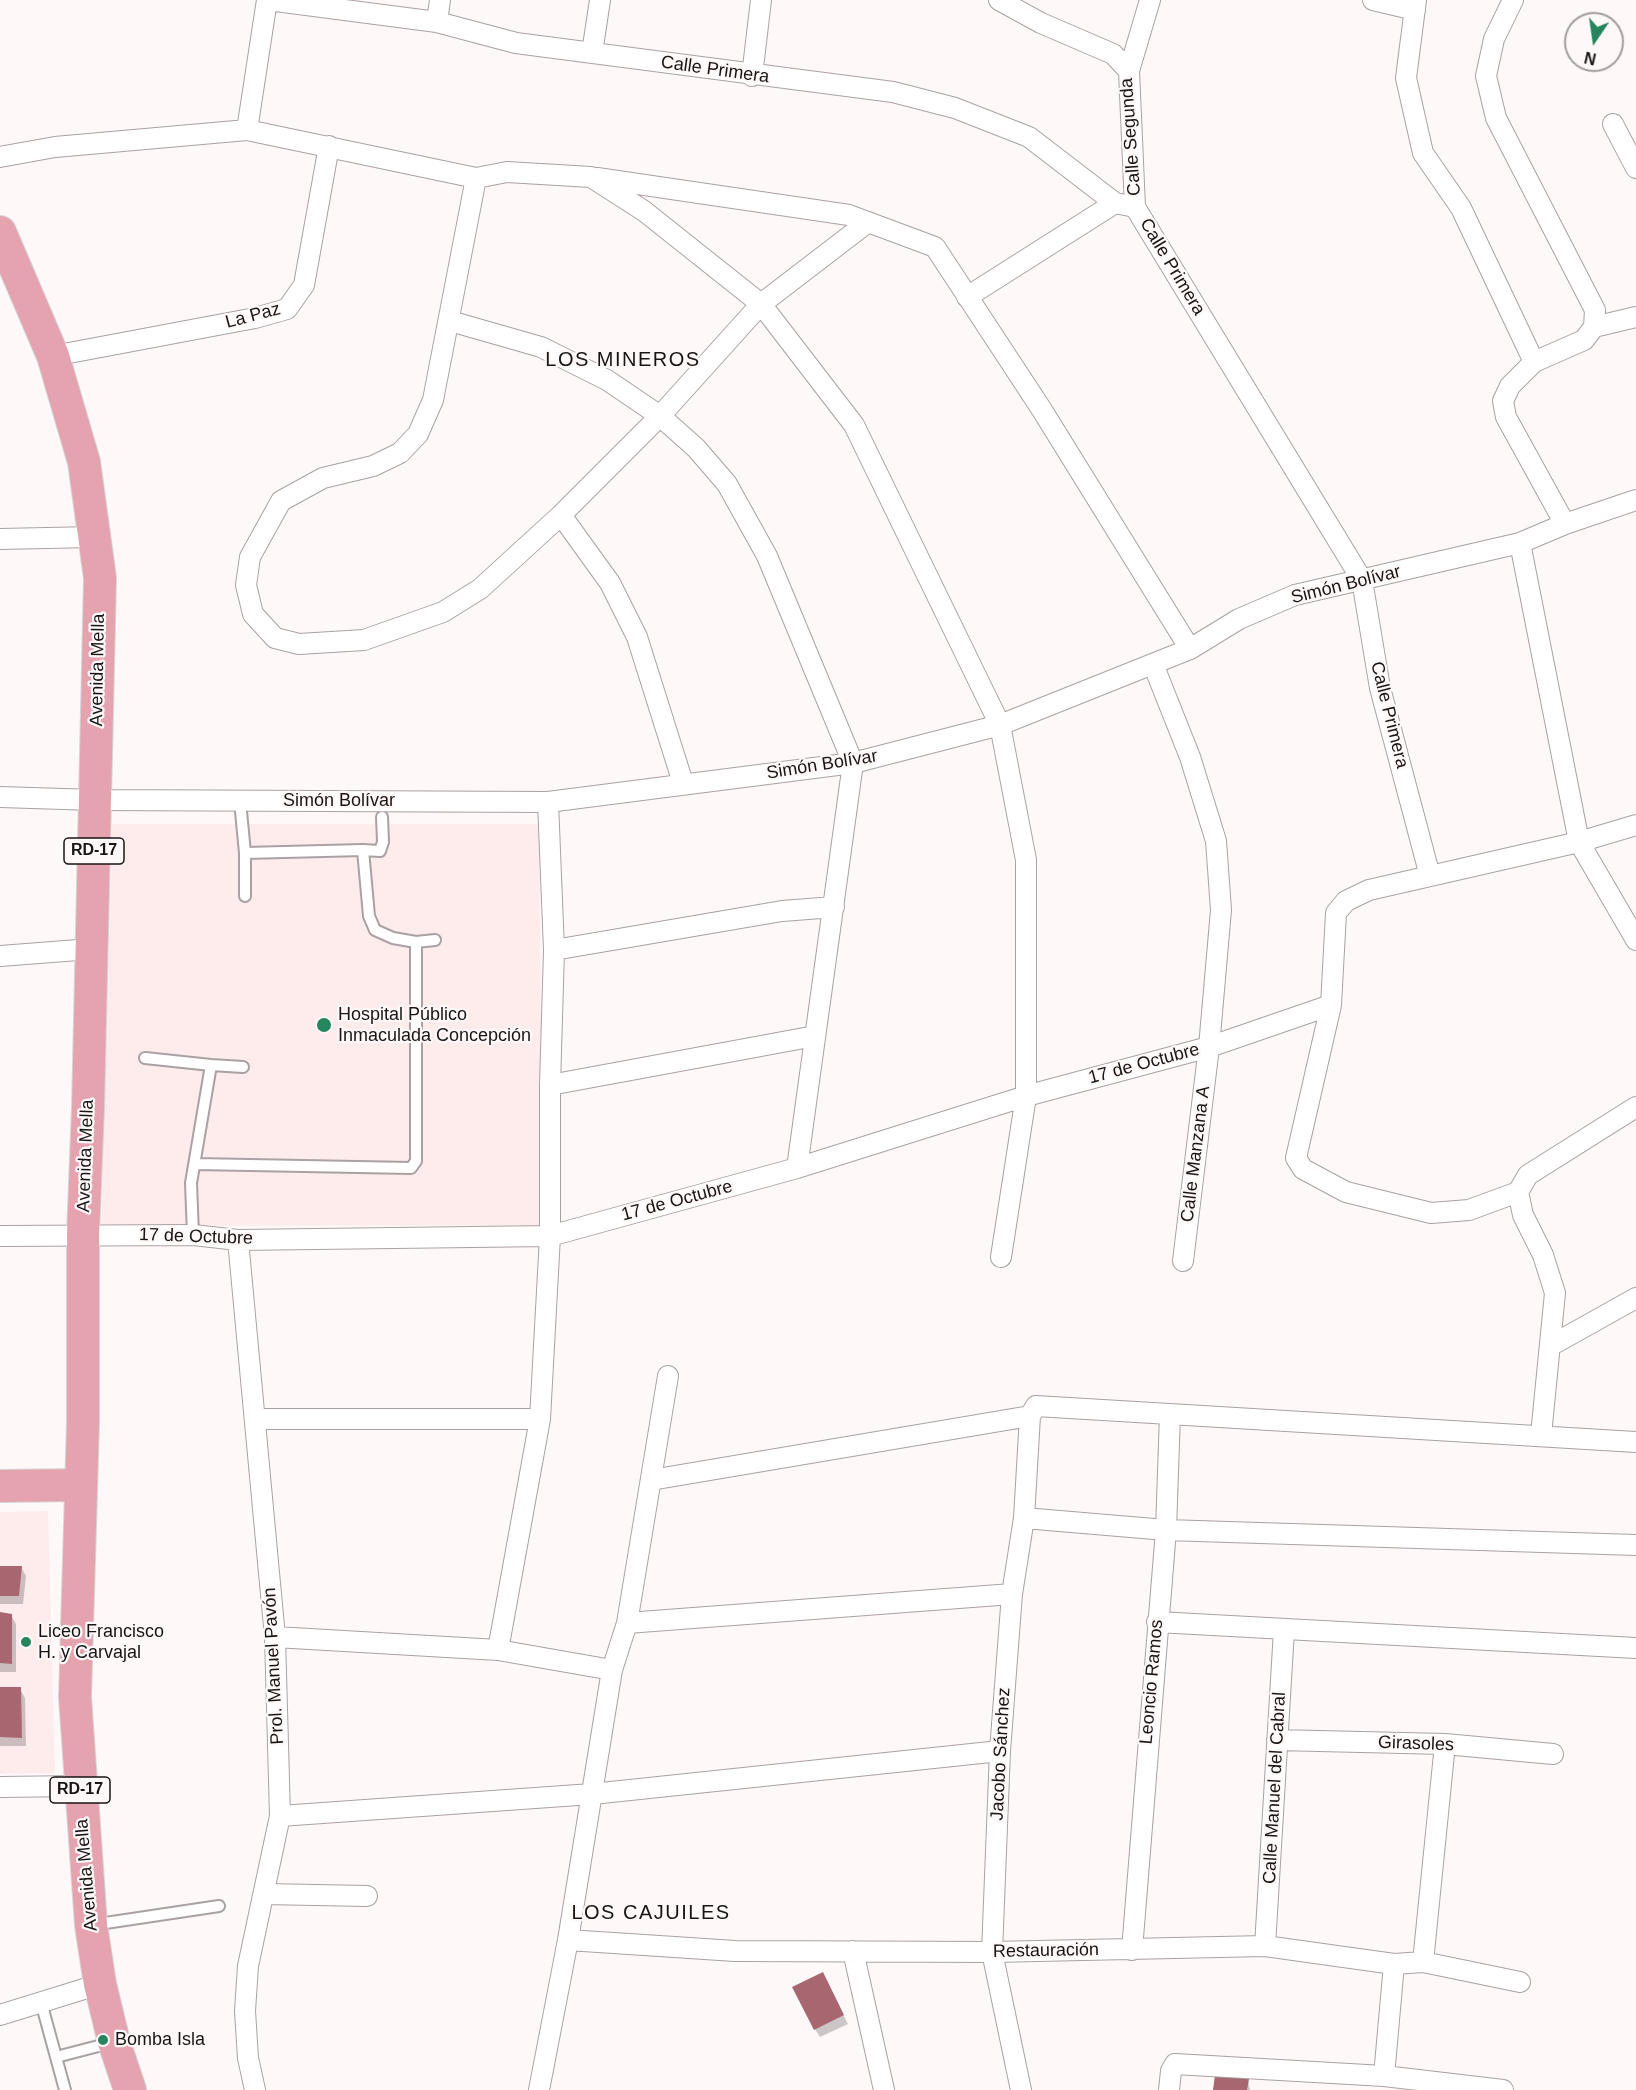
<!DOCTYPE html>
<meta charset="utf-8">
<style>
body{margin:0}
#map{position:relative;width:1636px;height:2090px;overflow:hidden;background:#fff8f8;font-family:Helvetica,sans-serif}
canvas{display:block}
.north{position:absolute;left:1564px;top:12px;width:60px;height:60px;box-sizing:border-box;background:#fff8f8;border:2px solid #a39d9d;border-radius:50%;rotate:193deg;font-size:16px;font-weight:700;line-height:24px;text-align:center;color:#181515}
.north::after{content:'';display:block;margin:auto;width:21px;height:27px;background:#26855c;clip-path:polygon(50% 0,100% 100%,50% 72%,0 100%)}
</style>
<div id="map">
<canvas width="1636" height="2090"></canvas>
<div class="north">N</div>
</div>
<script>
const g = document.querySelector('canvas').getContext('2d');
g.lineJoin = 'round';
function fill(path, color) {
  g.fillStyle = color;
  g.fill(path, 'evenodd');
}
function toPath(rows) {
  const path = new Path2D();
  for (const r of rows) {
    path.moveTo(r[0], r[1]);
    for (let i = 2; i < r.length; i += 2) path.lineTo(r[i], r[i + 1]);
  }
  return path;
}
function stroke(path, color, width, dash) {
  g.strokeStyle = color;
  g.lineWidth = width;
  g.lineCap = dash ? 'butt' : 'round';
  g.setLineDash(dash || []);
  g.stroke(path);
}
function write(font, color, halo, rows, align = 'center') {
  g.font = font + ' Helvetica,sans-serif';
  g.lineWidth = 4.5;
  g.setLineDash([]);
  g.textBaseline = 'middle';
  g.strokeStyle = halo;
  g.fillStyle = color;
  for (const [text, x, y, turn = 0] of rows) {
    g.save();
    g.translate(x, y);
    g.rotate((+turn || 0) * Math.PI / 180);
    g.textAlign = isNaN(turn) ? turn : align;
    if (halo) g.strokeText(text, 0, 0);
    g.fillText(text, 0, 0);
    g.restore();
  }
}
const built = toPath([
 [112,824,539,824,543,1225,101,1226],
 [48,1511,55,1773,0,1774,0,1512]
]);
const shadow = toPath([
 [0,1567,21,1567,26,1576,23,1604,0,1604],
 [0,1614,11,1615,16,1624,16,1672,0,1672,0,1689,20,1689,25,1698,26,1746,0,1746],
 [827,1983,848,2024,820,2037,815,2029],
 [1248,2081,1250,2090,1214,2090]
]);
const building = toPath([
 [0,1566,22,1566,19,1596,0,1596],
 [0,1612,12,1614,12,1664,0,1663],
 [0,1687,21,1687,22,1738,0,1737],
 [823,1972,844,2015,814,2030,792,1987],
 [1215,2075,1249,2079,1247,2090,1213,2090]
]);
const lane = toPath([
 [363,850,380,851,383,842,382,817],
 [245,896,245,853],
 [416,942,435,940],
 [145,1058,211,1065],
 [196,1164,411,1168,416,1161,416,942,393,938,375,930,369,916,363,850,245,853,240,801],
 [193,1235,191,1183,211,1065,243,1067],
 [92,1925,219,1906],
 [41,2002,65,2090],
 [56,2057,110,2043]
]);
const street = toPath([
 [268,0,437,22,516,43,893,92,955,108,1029,137,1115,203,1135,207,1362,580,1380,688,1430,876],
 [999,0,1041,23,1113,54,1129,71,1135,207],
 [1373,0,1415,10],
 [1416,0,1406,78,1423,153,1461,208,1534,362],
 [1513,0,1494,39,1486,76,1496,118,1595,310,1594,327,1584,340,1534,362,1510,386,1503,401,1506,417,1565,524],
 [437,22,440,0],
 [592,53,600,0],
 [1129,71,1150,0],
 [752,76,761,0],
 [1613,124,1636,168],
 [247,130,267,0],
 [0,157,55,147,247,130,476,178,507,172,591,177,644,211,761,304,854,425,1000,725,1026,860,1026,1096,1001,1257],
 [476,178,433,400,418,434,400,453,373,466,323,478,281,501,250,557,246,585,253,614,275,638,299,644,364,640,443,612,480,589,561,515,660,416,761,304,868,222],
 [597,178,849,215,935,247,1042,410,1190,649],
 [967,297,1115,203],
 [450,321,541,347,607,380,660,416,696,448,727,484,767,556,853,763,797,1168],
 [1594,327,1636,317],
 [53,356,255,318,287,309,304,285,329,146],
 [561,515,610,583,637,637,683,783],
 [0,539,94,537],
 [1520,543,1579,842,1636,940],
 [1153,664,1190,757,1216,841,1221,910,1209,1047,1183,1261],
 [0,797,95,800,548,802,853,763,1000,725,1190,649,1239,619,1295,595,1520,543,1565,524,1636,500],
 [554,950,782,911,834,907],
 [0,956,91,949],
 [550,1085,815,1036],
 [1518,1192,1469,1210,1431,1213,1346,1192,1303,1169,1296,1158,1331,1005,1336,913,1346,901,1369,890,1579,842,1636,825],
 [0,1236,193,1235,238,1240,550,1236,797,1168,1026,1096,1209,1047,1331,1005],
 [238,1240,275,1637,280,1816,248,1966,245,2011,248,2058,255,2090],
 [1550,1346,1636,1298],
 [256,1419,540,1419],
 [1541,1435,1555,1293,1543,1255,1523,1215,1518,1192,1528,1175,1636,1107],
 [651,1480,1030,1416,1036,1406,1636,1442],
 [1024,1518,1166,1530,1636,1545],
 [1157,1622,1636,1648],
 [627,1623,1012,1594],
 [275,1637,498,1650,612,1670],
 [498,1650,540,1419,550,1236,550,1085,554,950,548,802],
 [1277,1740,1445,1744,1553,1754],
 [0,1787,80,1786],
 [280,1816,592,1794,1000,1751],
 [264,1894,367,1896],
 [568,1940,735,1951,992,1952,1265,1946,1394,1964,1423,1962,1520,1982],
 [1265,1946,1284,1630],
 [1132,1950,1166,1530,1170,1414],
 [853,1951,884,2090],
 [1423,1962,1445,1744],
 [0,2015,100,1984],
 [1384,2076,1394,1964],
 [539,2090,568,1940,612,1670,627,1623,668,1376],
 [1021,2090,992,1952,1000,1751,1012,1594,1024,1518,1030,1416],
 [1169,2090,1171,2071,1175,2064,1384,2076,1503,2090]
]);
const primary = toPath([
 [0,232,53,356,84,462,100,578,88,1108,83,1235,83,1422,75,1697,91,1925,100,1984,114,2042,130,2090],
 [0,1486,81,1485]
]);
const markers = [
 [324,1025,8,"#26855c"],
 [26,1642,6,"#26855c"],
 [103,2040,6,"#26855c"]
];
const shields = [
 [94,851,60],
 [80,1790,60]
];
const shieldNames = [
 ["RD-17",94,851],
 ["RD-17",80,1790]
];
const streetNames = [
 ["Calle Primera",715,70,8],
 ["Calle Segunda",1131,137,-94],
 ["Calle Primera",1172,267,59],
 ["La Paz",253,316,-15],
 ["Simón Bolívar",1346,585,-14],
 ["Avenida Mella",98,670,-89],
 ["Calle Primera",1389,715,76],
 ["Simón Bolívar",822,765,-9],
 ["Simón Bolívar",339,801],
 ["17 de Octubre",1144,1064,-15],
 ["Calle Manzana A",1196,1154,-83],
 ["Avenida Mella",86,1156,-88],
 ["17 de Octubre",677,1201,-15],
 ["17 de Octubre",196,1237,2],
 ["Prol. Manuel Pavón",274,1666,-93],
 ["Leoncio Ramos",1152,1682,-85],
 ["Girasoles",1416,1744,2],
 ["Jacobo Sánchez",1001,1754,-87],
 ["Calle Manuel del Cabral",1275,1788,-87],
 ["Avenida Mella",87,1875,-95],
 ["Restauración",1046,1951,-1]
];
const poiNames = [
 ["Hospital Público",338,1015],
 ["Inmaculada Concepción",338,1036],
 ["Liceo Francisco",38,1632],
 ["H. y Carvajal",38,1653],
 ["Bomba Isla",115,2040]
];
const neighbourhoodNames = [
 ["LOS MINEROS",623,360],
 ["LOS CAJUILES",651,1913]
];
fill(built, '#feeced');
fill(shadow, '#0003');
fill(building, '#a86670');
stroke(lane, '#aaa1a2', 14);
stroke(street, '#aaa1a2', 22);
stroke(primary, '#d5d5d5', 34);
stroke(lane, '#fff', 10);
stroke(street, '#fff', 20);
stroke(primary, '#e4a3ae', 32);
for (const [x, y, r, color] of markers) {
  const dot = new Path2D();
  dot.arc(x, y, r, 0, 2 * Math.PI);
  g.fillStyle = color;
  g.fill(dot);
  stroke(dot, '#fff8f8', 2);
}
for (const [x, y, w] of shields) {
  const box = new Path2D();
  box.roundRect(x - w / 2, y - 13, w, 26, 4.5);
  g.fillStyle = '#fff8f8';
  g.fill(box);
  stroke(box, '#181515', 1.5);
}
write('bold 16px', '#181515', null, shieldNames);
write('18px', '#181515', '#fff8f8', streetNames);
write('18px', '#181515', '#fff8f8', poiNames, 'left');
g.letterSpacing = '1.5px';
write('20px', '#181515', '#fff8f8', neighbourhoodNames);
g.letterSpacing = '0px';
</script>
